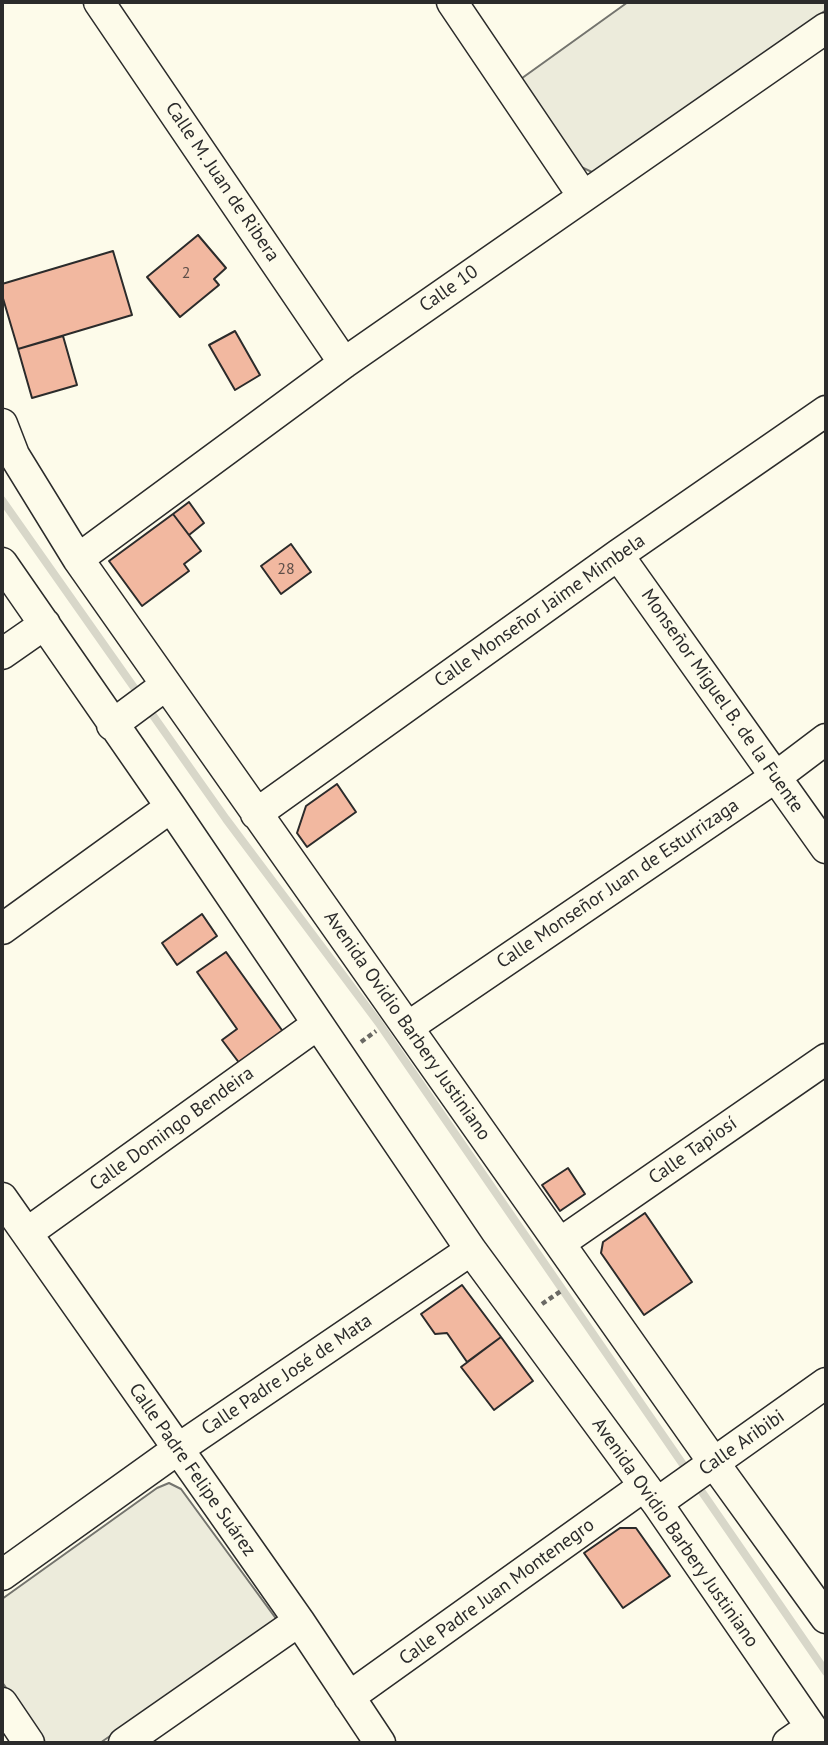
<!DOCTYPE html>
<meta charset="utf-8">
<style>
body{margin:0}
#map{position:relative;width:828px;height:1745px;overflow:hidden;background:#fdfbea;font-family:"PT Sans",sans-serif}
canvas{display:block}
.frame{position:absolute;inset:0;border:4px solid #2b2b2b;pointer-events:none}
</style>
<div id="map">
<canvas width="828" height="1745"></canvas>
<div class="frame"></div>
</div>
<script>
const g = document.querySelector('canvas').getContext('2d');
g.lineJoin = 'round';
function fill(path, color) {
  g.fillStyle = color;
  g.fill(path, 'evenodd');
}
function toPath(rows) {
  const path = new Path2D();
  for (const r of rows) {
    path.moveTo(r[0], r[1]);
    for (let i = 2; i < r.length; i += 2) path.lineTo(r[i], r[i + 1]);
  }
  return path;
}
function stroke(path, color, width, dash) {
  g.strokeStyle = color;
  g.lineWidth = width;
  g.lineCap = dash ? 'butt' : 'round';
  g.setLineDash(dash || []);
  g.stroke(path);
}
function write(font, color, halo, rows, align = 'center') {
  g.font = font + ' "PT Sans",sans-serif';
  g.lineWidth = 5;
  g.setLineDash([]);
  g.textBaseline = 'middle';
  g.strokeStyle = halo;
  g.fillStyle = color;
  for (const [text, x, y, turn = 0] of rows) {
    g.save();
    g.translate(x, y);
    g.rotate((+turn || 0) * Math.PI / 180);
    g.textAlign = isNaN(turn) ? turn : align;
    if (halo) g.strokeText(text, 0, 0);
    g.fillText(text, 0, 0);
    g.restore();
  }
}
const green = toPath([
 [628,2,826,2,826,10,594,173,577,165,518,81,628,2],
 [169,1483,181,1489,277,1620,100,1743,45,1743,2,1682,2,1599,157,1488,169,1483]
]);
const stream = toPath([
 [2,500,140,696],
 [147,707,226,819,378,1022,826,1672]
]);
const building = toPath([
 [198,235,226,268,214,279,219,285,180,317,147,277,198,235],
 [113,251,132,315,18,349,2,295,2,284,113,251],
 [235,331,260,375,235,390,209,345,235,331],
 [63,336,77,385,32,398,18,349,63,336],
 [189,502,204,523,189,535,173,514,189,502],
 [173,514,201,551,184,564,189,571,142,606,109,561,173,514],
 [291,544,311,572,281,594,261,566,291,544],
 [337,784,356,812,307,847,297,833,306,806,337,784],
 [202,914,217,936,177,965,162,943,202,914],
 [226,952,284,1033,240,1064,222,1040,237,1029,197,972,226,952],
 [568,1168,585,1194,560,1211,542,1185,568,1168],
 [645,1213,692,1282,644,1315,601,1253,603,1242,645,1213],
 [462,1285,501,1337,467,1362,447,1333,435,1334,421,1314,462,1285],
 [501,1337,533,1381,494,1410,461,1367,501,1337],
 [620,1528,636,1528,670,1576,623,1608,584,1553,620,1528]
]);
const path = toPath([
 [361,1042,376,1031],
 [542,1304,561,1291]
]);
const minor = toPath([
 [99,2,344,363],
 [452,2,583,196],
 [2,424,14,455,78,559,714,1463,826,1618],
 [618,555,826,848],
 [78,559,344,363,826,28],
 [2,563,171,807,471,1250,657,1503,822,1743],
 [2,654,45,624],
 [112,725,166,685],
 [256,814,618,555,826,411],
 [2,929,171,807],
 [408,1027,777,776,826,739],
 [2,1198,299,1621,380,1743],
 [27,1233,318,1024],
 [560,1243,826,1059],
 [657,1503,826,1383],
 [2,1575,178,1449,471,1250],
 [349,1697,644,1486],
 [2,1703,29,1743],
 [124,1743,299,1621],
 [788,1743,811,1727]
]);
const numberNames = [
 ["2",186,273],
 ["28",286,569]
];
const streetNames = [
 ["Calle M. Juan de Ribera",222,182,56],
 ["Calle 10",449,289,-35],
 ["Calle Monseñor Jaime Mimbela",540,611,-35],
 ["Monseñor Miguel B. de la Fuente",722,701,55],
 ["Calle Monseñor Juan de Esturrizaga",618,884,-34],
 ["Avenida Ovidio Barbery Justiniano",407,1026,55],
 ["Calle Domingo Bendeira",172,1129,-36],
 ["Calle Tapiosí",693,1151,-35],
 ["Calle Padre José de Mata",287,1375,-34],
 ["Calle Aribibi",742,1443,-35],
 ["Calle Padre Felipe Suárez",192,1470,55],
 ["Avenida Ovidio Barbery Justiniano",675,1533,55],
 ["Calle Padre Juan Montenegro",497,1592,-36]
];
fill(green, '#ecebdb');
stroke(green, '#74746e', 2);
stroke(stream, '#d8d7c9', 8);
fill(building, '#f2b8a0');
stroke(building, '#2b2b2b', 2);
stroke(minor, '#2b2b2b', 33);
stroke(path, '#6a6964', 4.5, [5, 3.5]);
stroke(minor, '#fdfbea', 30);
write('16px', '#5d4e48', null, numberNames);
write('19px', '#2b2b2b', '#fdfbea', streetNames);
</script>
